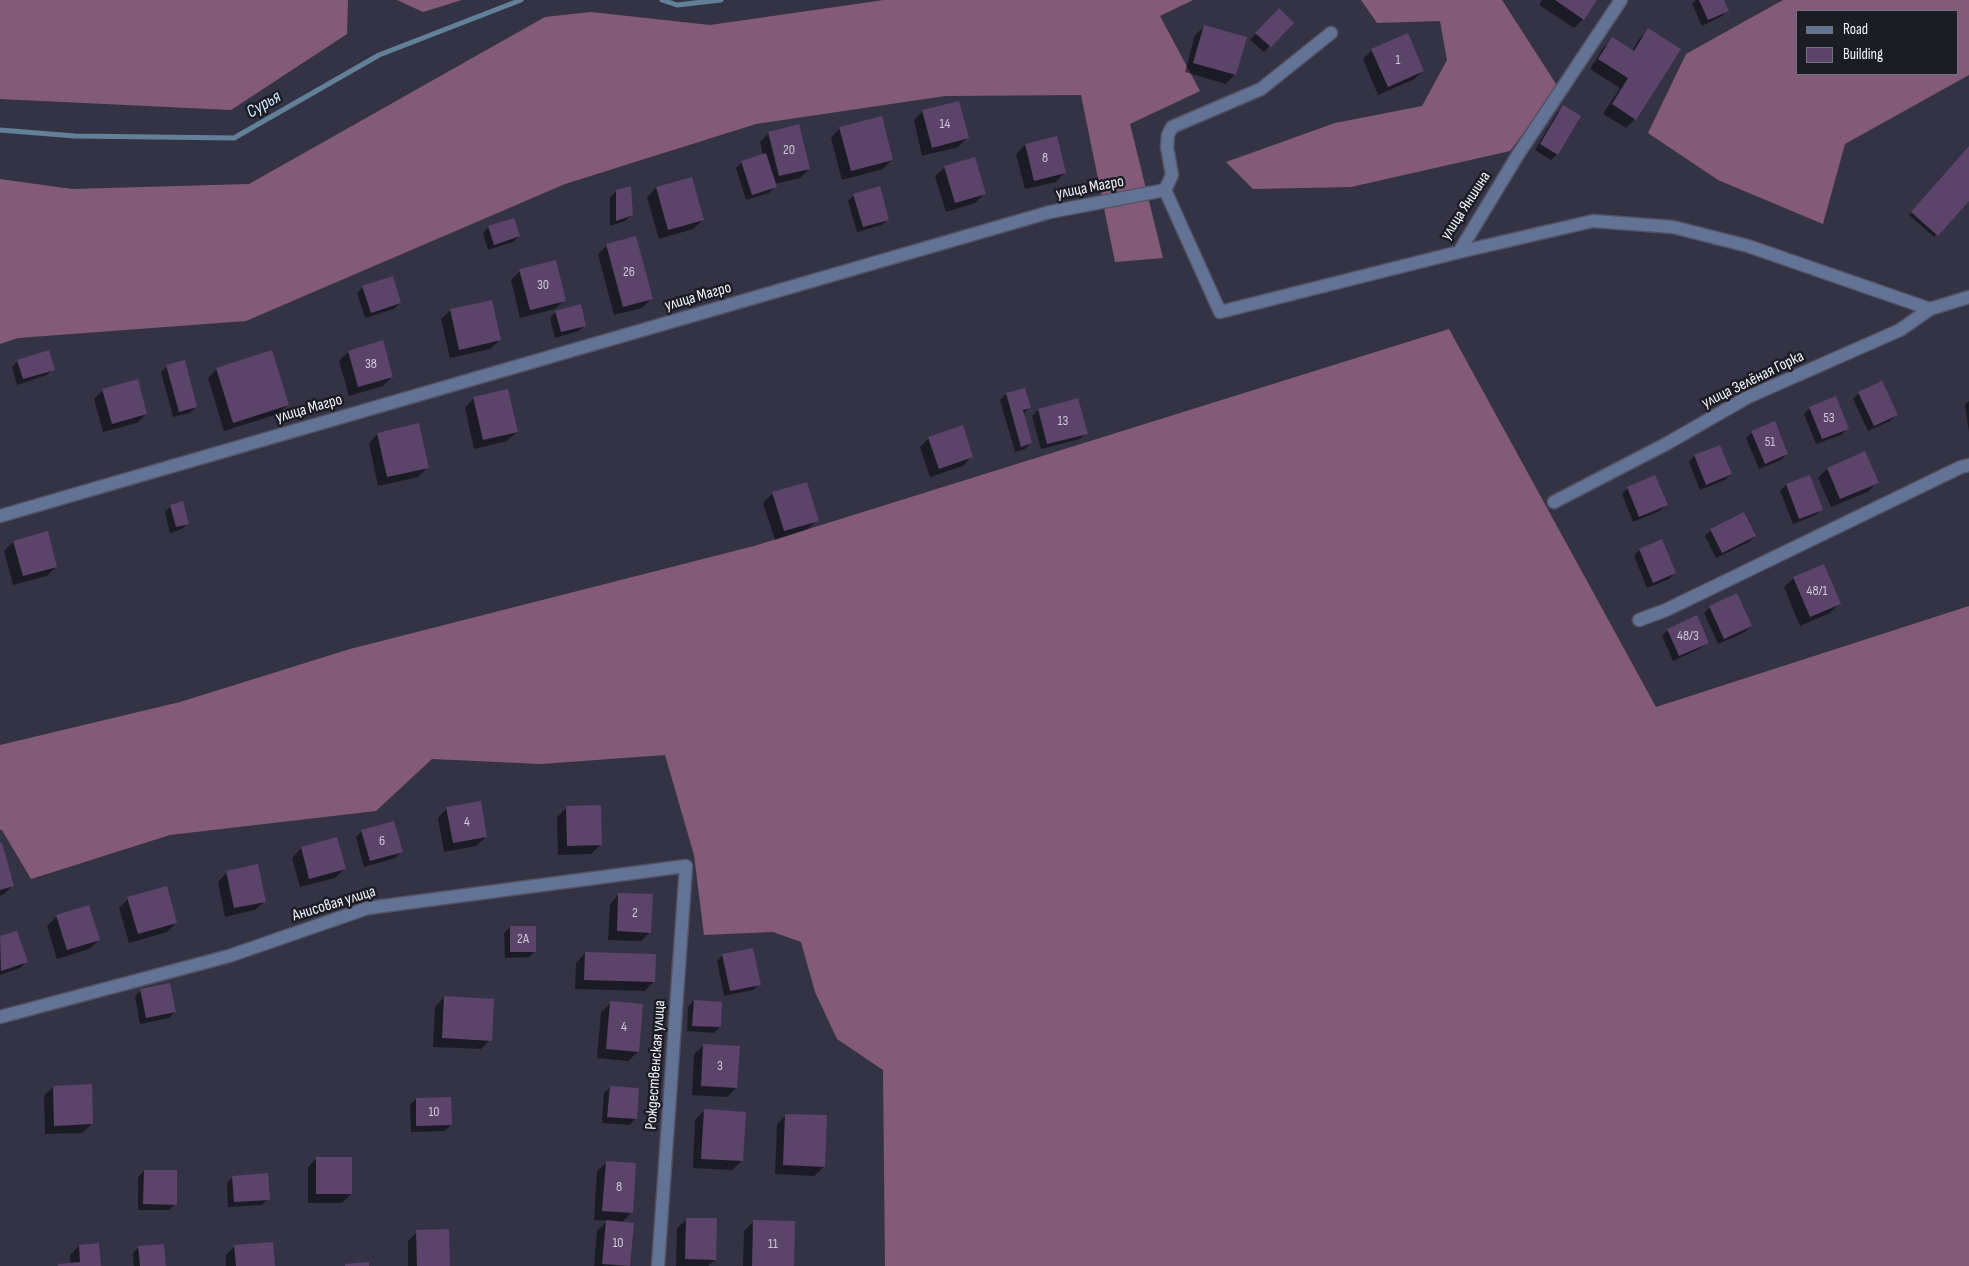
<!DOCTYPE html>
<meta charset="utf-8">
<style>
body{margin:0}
#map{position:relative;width:1969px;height:1266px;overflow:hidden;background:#343346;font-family:"Sofia Sans Condensed",sans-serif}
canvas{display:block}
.legend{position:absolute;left:1796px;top:10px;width:162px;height:65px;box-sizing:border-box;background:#1c1c25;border:1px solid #72727c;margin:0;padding:6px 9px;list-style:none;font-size:15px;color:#f4f4fe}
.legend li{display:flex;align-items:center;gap:10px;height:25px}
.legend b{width:25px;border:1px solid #72727c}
</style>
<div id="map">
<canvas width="1969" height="1266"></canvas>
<ul class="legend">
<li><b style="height:6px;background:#627395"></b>Road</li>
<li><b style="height:14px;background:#5b4369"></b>Building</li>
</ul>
</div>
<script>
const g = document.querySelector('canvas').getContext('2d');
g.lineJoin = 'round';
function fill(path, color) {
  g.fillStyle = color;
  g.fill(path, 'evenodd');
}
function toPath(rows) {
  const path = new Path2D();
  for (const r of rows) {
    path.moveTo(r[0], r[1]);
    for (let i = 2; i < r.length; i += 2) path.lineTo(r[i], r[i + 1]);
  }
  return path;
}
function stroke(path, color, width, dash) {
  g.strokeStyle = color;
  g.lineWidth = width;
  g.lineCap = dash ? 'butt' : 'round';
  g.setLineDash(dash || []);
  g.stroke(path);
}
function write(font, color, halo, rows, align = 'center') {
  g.font = font + ' "Sofia Sans Condensed",sans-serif';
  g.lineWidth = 5;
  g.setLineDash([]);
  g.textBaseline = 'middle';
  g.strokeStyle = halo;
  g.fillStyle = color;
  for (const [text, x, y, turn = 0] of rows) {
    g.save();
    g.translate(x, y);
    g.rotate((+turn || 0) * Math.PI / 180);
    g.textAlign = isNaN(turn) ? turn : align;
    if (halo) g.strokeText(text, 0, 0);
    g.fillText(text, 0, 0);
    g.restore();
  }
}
const forest = toPath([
 [0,0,348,0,347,34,231,110,0,99],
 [397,0,462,0,423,12],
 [884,0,1193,0,1160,16,1200,91,1130,124,1163,258,1115,262,1081,95,945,96,756,124,565,184,246,321,18,338,0,344,0,179,72,189,249,184,545,17,591,12,710,25],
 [1361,0,1502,0,1558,87,1510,151,1351,187,1253,189,1226,162,1335,123,1422,106,1447,60,1440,21,1377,23],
 [1783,0,1969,0,1969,75,1845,144,1823,224,1718,180,1648,133,1686,54],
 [1798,11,1958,11,1958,74,1798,74],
 [1449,329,1656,707,1969,606,1969,1266,885,1266,883,1070,837,1039,815,992,801,942,773,932,704,935,694,855,665,755,541,764,432,759,376,811,170,835,31,879,2,830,0,830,0,745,180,702,350,649,754,546]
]);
const shadow = toPath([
 [1542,0,1596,0,1583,19,1574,28,1539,5],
 [1696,0,1723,0,1728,10,1722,16,1702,26,1692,4],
 [1279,10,1292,23,1264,52,1250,40],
 [1205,26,1235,74,1226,84,1185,72,1195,35],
 [1648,30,1635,119,1626,128,1603,114,1620,88,1590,69,1603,48,1613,39,1632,51,1639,39],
 [1372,50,1423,71,1413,80,1378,95,1363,59],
 [1563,107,1557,154,1551,160,1535,150,1557,113],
 [923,111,967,138,958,147,922,156,914,120],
 [840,128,892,160,883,169,842,180,831,138],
 [769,133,809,169,800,178,774,184,775,187,769,193,746,200,736,168,742,162,763,155,760,142],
 [1025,145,1065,172,1056,182,1025,189,1016,154],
 [1969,148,1969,199,1934,237,1909,215],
 [945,167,984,194,975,203,946,212,935,176],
 [656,188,703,220,693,229,659,239,647,197],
 [617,191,631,215,625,221,610,226,610,197],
 [854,195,888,219,882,225,857,232,848,201],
 [489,227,519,236,513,242,488,250,483,233],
 [607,245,651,299,642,308,614,315,598,254],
 [520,271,564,300,555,309,520,318,511,280],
 [363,287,400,303,394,309,365,318,357,293],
 [451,310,500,340,490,349,450,358,441,319],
 [555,312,585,325,579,331,555,338,550,318],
 [348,352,392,377,383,386,349,396,339,361],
 [18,361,53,369,47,375,17,385,12,367],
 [167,366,196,407,190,413,173,417,161,372],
 [217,369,287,405,278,414,224,431,208,378],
 [1024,389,1029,408,1023,414,1031,443,1025,449,1015,452,1000,400,1006,394],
 [103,390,146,414,137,423,103,432,94,399],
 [1859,393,1896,415,1890,421,1868,431,1853,399],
 [474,398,517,432,507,441,474,449,465,408],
 [1969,401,1969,432,1965,405],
 [1810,408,1847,429,1841,435,1816,444,1804,414],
 [1038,410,1086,433,1080,439,1041,449,1032,416],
 [1752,432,1787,454,1781,460,1759,469,1746,438],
 [378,434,428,467,418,477,378,486,369,443],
 [929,438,972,456,963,466,930,477,920,447],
 [1719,446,1731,474,1725,480,1700,490,1689,462,1694,456],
 [1865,453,1877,482,1868,492,1831,507,1818,478,1827,469],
 [1786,485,1822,509,1816,515,1793,524,1780,491],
 [1628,488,1666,505,1660,511,1633,522,1622,494],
 [773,493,817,520,808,529,775,540,763,503],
 [171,506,188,523,182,529,170,533,165,512],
 [1711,530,1755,536,1749,542,1716,558,1705,536],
 [13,542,56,567,47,576,13,585,4,551],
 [1639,550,1675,573,1669,579,1647,588,1634,556],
 [1794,578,1839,604,1830,613,1800,626,1784,587],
 [1710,607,1751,626,1745,632,1718,644,1704,613],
 [1668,630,1707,642,1701,648,1673,661,1662,636],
 [567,807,600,845,591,854,558,855,557,817],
 [447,808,486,837,476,846,444,852,438,818],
 [362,831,401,852,395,858,364,867,356,837],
 [0,845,13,885,4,894,0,896],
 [301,848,345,868,335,878,300,887,292,858],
 [227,872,265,901,255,910,225,917,218,882],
 [619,894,650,932,641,941,608,940,610,904],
 [128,899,176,923,167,932,129,943,119,908],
 [88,907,99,940,89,949,57,959,47,926,56,917],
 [510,927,535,951,529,957,505,958,504,933],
 [16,932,26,962,20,968,0,975,0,938],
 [585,953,654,981,645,991,575,989,576,963],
 [723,955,759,984,753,990,724,996,717,961],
 [141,990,175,1012,169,1018,140,1024,135,996],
 [444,997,490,1040,481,1049,433,1047,435,1007],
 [694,1001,720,1027,714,1033,687,1031,688,1007],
 [611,1003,638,1052,628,1061,597,1058,601,1012],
 [704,1045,736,1088,727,1097,692,1095,694,1054],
 [53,1087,92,1124,82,1133,45,1134,44,1096],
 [610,1087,635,1119,630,1125,602,1123,604,1093],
 [416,1099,451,1125,445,1131,411,1132,410,1105],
 [705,1110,742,1161,732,1170,693,1168,695,1120],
 [786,1115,824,1167,814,1176,775,1174,777,1124],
 [317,1158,351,1194,342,1203,308,1203,308,1167],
 [607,1162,631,1213,621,1223,629,1266,594,1266,597,1231,607,1221,594,1220,597,1171],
 [144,1171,175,1204,169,1210,138,1210,138,1177],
 [233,1177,268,1199,262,1205,228,1207,227,1183],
 [687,1219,715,1260,708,1266,676,1266,677,1228],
 [753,1222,793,1266,743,1266,744,1231],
 [417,1232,449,1266,408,1266,408,1241],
 [79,1246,100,1266,58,1266,71,1264,70,1255],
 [235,1246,273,1266,226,1266,226,1255],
 [139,1247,164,1266,134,1266,133,1253]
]);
const stream = toPath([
 [662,0,677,5,721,0],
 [0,130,75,136,234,138,379,55,521,0]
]);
const building = toPath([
 [1555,0,1597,0,1584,20],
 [1699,0,1724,0,1729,11,1708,20],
 [1279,8,1294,23,1271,47,1255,33],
 [1204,25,1247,37,1236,75,1193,63],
 [1648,28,1681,49,1636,120,1612,104,1628,78,1598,59,1612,37,1634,51],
 [1408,33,1424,71,1388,87,1371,49],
 [959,101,969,138,932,148,922,110],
 [1563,105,1581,116,1558,155,1540,144],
 [882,116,893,160,851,171,839,127],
 [799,124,810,169,779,176,768,132],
 [1057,136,1066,173,1034,181,1025,144],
 [1969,146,1969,201,1938,236,1911,212],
 [766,153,777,187,752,195,741,161],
 [975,157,986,194,955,203,944,166],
 [692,177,704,220,668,230,656,187],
 [631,186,633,215,616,221,616,190],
 [880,186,889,220,863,227,853,194],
 [514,218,520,236,494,245,488,226],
 [636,236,653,299,623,307,606,244],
 [556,260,566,301,530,310,519,269],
 [393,276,401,303,371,313,362,286],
 [492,300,501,340,459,350,450,309],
 [581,304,586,326,561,332,555,311],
 [383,340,393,377,358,387,348,351],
 [49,350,55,370,23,379,17,360],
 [272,350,289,405,233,423,216,368],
 [185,360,197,407,179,412,166,365],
 [138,379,147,414,112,424,102,389],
 [1882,381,1898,415,1874,426,1858,392],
 [1025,388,1031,408,1023,410,1032,443,1021,447,1006,393],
 [508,389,518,432,483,440,473,397],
 [1836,396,1849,429,1822,439,1809,407],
 [1078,398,1088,434,1047,444,1038,409],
 [1775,421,1788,454,1765,464,1751,431],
 [419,423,429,468,387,477,377,433],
 [963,425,973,457,939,469,928,437],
 [1720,445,1732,474,1706,485,1694,455],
 [1865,451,1879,483,1840,499,1827,468],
 [1655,475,1668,505,1639,517,1627,487],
 [1810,475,1823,510,1799,519,1786,484],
 [807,482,819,521,784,531,772,492],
 [183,501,189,524,176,527,170,505],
 [1744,512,1756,536,1722,553,1710,529],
 [48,531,57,567,23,576,13,541],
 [1662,539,1676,573,1653,583,1639,549],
 [1824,564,1841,604,1810,617,1793,577],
 [1737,593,1752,626,1724,639,1709,606],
 [1697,615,1709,643,1679,656,1667,629],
 [481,801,487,837,453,843,446,807],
 [601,805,602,845,567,846,566,806],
 [394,821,403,852,370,861,361,830],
 [337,837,346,869,309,879,301,847],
 [0,843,2,843,14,886,0,890],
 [258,864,266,902,234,908,226,871],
 [167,886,177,923,138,934,127,897],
 [618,893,653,894,651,933,617,931],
 [89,905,100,940,67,950,56,915],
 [510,926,536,926,536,952,510,952],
 [17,931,28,962,1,971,0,936],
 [753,948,761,985,730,991,722,954],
 [585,952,656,954,655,982,584,980],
 [170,983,176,1012,146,1018,140,989],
 [444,996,494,999,492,1041,442,1038],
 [694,1000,722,1002,721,1027,692,1026],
 [610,1001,643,1004,639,1052,606,1049],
 [703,1044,740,1046,737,1088,701,1086],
 [92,1084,93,1124,54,1126,53,1086],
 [610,1086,639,1088,637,1119,607,1117],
 [451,1097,452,1125,416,1126,416,1098],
 [704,1109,746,1112,743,1161,701,1159],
 [785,1114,827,1115,825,1167,783,1165],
 [316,1157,352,1157,352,1194,316,1194],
 [606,1161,636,1163,633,1213,602,1211],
 [144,1170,177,1170,177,1205,143,1204],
 [268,1173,270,1200,234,1202,232,1176],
 [686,1218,717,1218,716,1260,685,1259],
 [606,1220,634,1223,630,1266,602,1264],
 [753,1220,795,1221,794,1266,752,1266],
 [449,1229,450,1266,417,1266,416,1230],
 [273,1242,275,1266,236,1266,234,1245],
 [99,1243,101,1266,58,1266,58,1264,80,1262,79,1245],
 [164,1244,166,1266,140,1266,138,1246],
 [369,1262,369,1266,345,1266,345,1264]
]);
const street = toPath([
 [1165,190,1220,312,1459,252,1519,153,1621,0],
 [1459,252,1593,221,1673,227,1748,246,1930,309],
 [1554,502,1666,444,1748,397,1900,330,1930,309,1969,297],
 [0,516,1050,212,1165,190,1172,175,1167,147,1168,135,1172,127,1261,89,1331,33],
 [1639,620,1666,610,1961,467,1969,465],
 [0,1017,229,956,368,908,686,866,658,1266]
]);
const numberNames = [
 ["1",1398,60],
 ["14",945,124],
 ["20",789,150],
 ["8",1045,158],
 ["26",629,272],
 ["30",543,285],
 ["38",371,364],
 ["53",1829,418],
 ["13",1063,421],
 ["51",1770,442],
 ["48/1",1817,591],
 ["48/3",1688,636],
 ["4",467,822],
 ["6",382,841],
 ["2",635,913],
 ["2А",523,939],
 ["4",624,1027],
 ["3",720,1066],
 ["10",434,1112],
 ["8",619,1187],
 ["10",618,1243],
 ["11",773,1244]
];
const streetNames = [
 ["улица Магро",1090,188,-11],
 ["улица Яншина",1466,206,-57],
 ["улица Магро",698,297,-16],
 ["улица Зелёная Горка",1753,380,-26],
 ["улица Магро",309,409,-16],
 ["Анисовая улица",334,904,-17],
 ["Рождественская улица",656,1065,-86]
];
const waterNames = [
 ["Сурья",264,105,-30]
];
fill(forest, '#835b79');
fill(shadow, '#0007');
stroke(stream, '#628097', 5);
fill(building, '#5b4369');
stroke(street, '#535263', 15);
stroke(street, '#627395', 12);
write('14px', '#cec8d9', null, numberNames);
write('16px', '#f4f4fe', '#1c1c25', streetNames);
write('italic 18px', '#cde8fc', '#1c1c25', waterNames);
</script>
